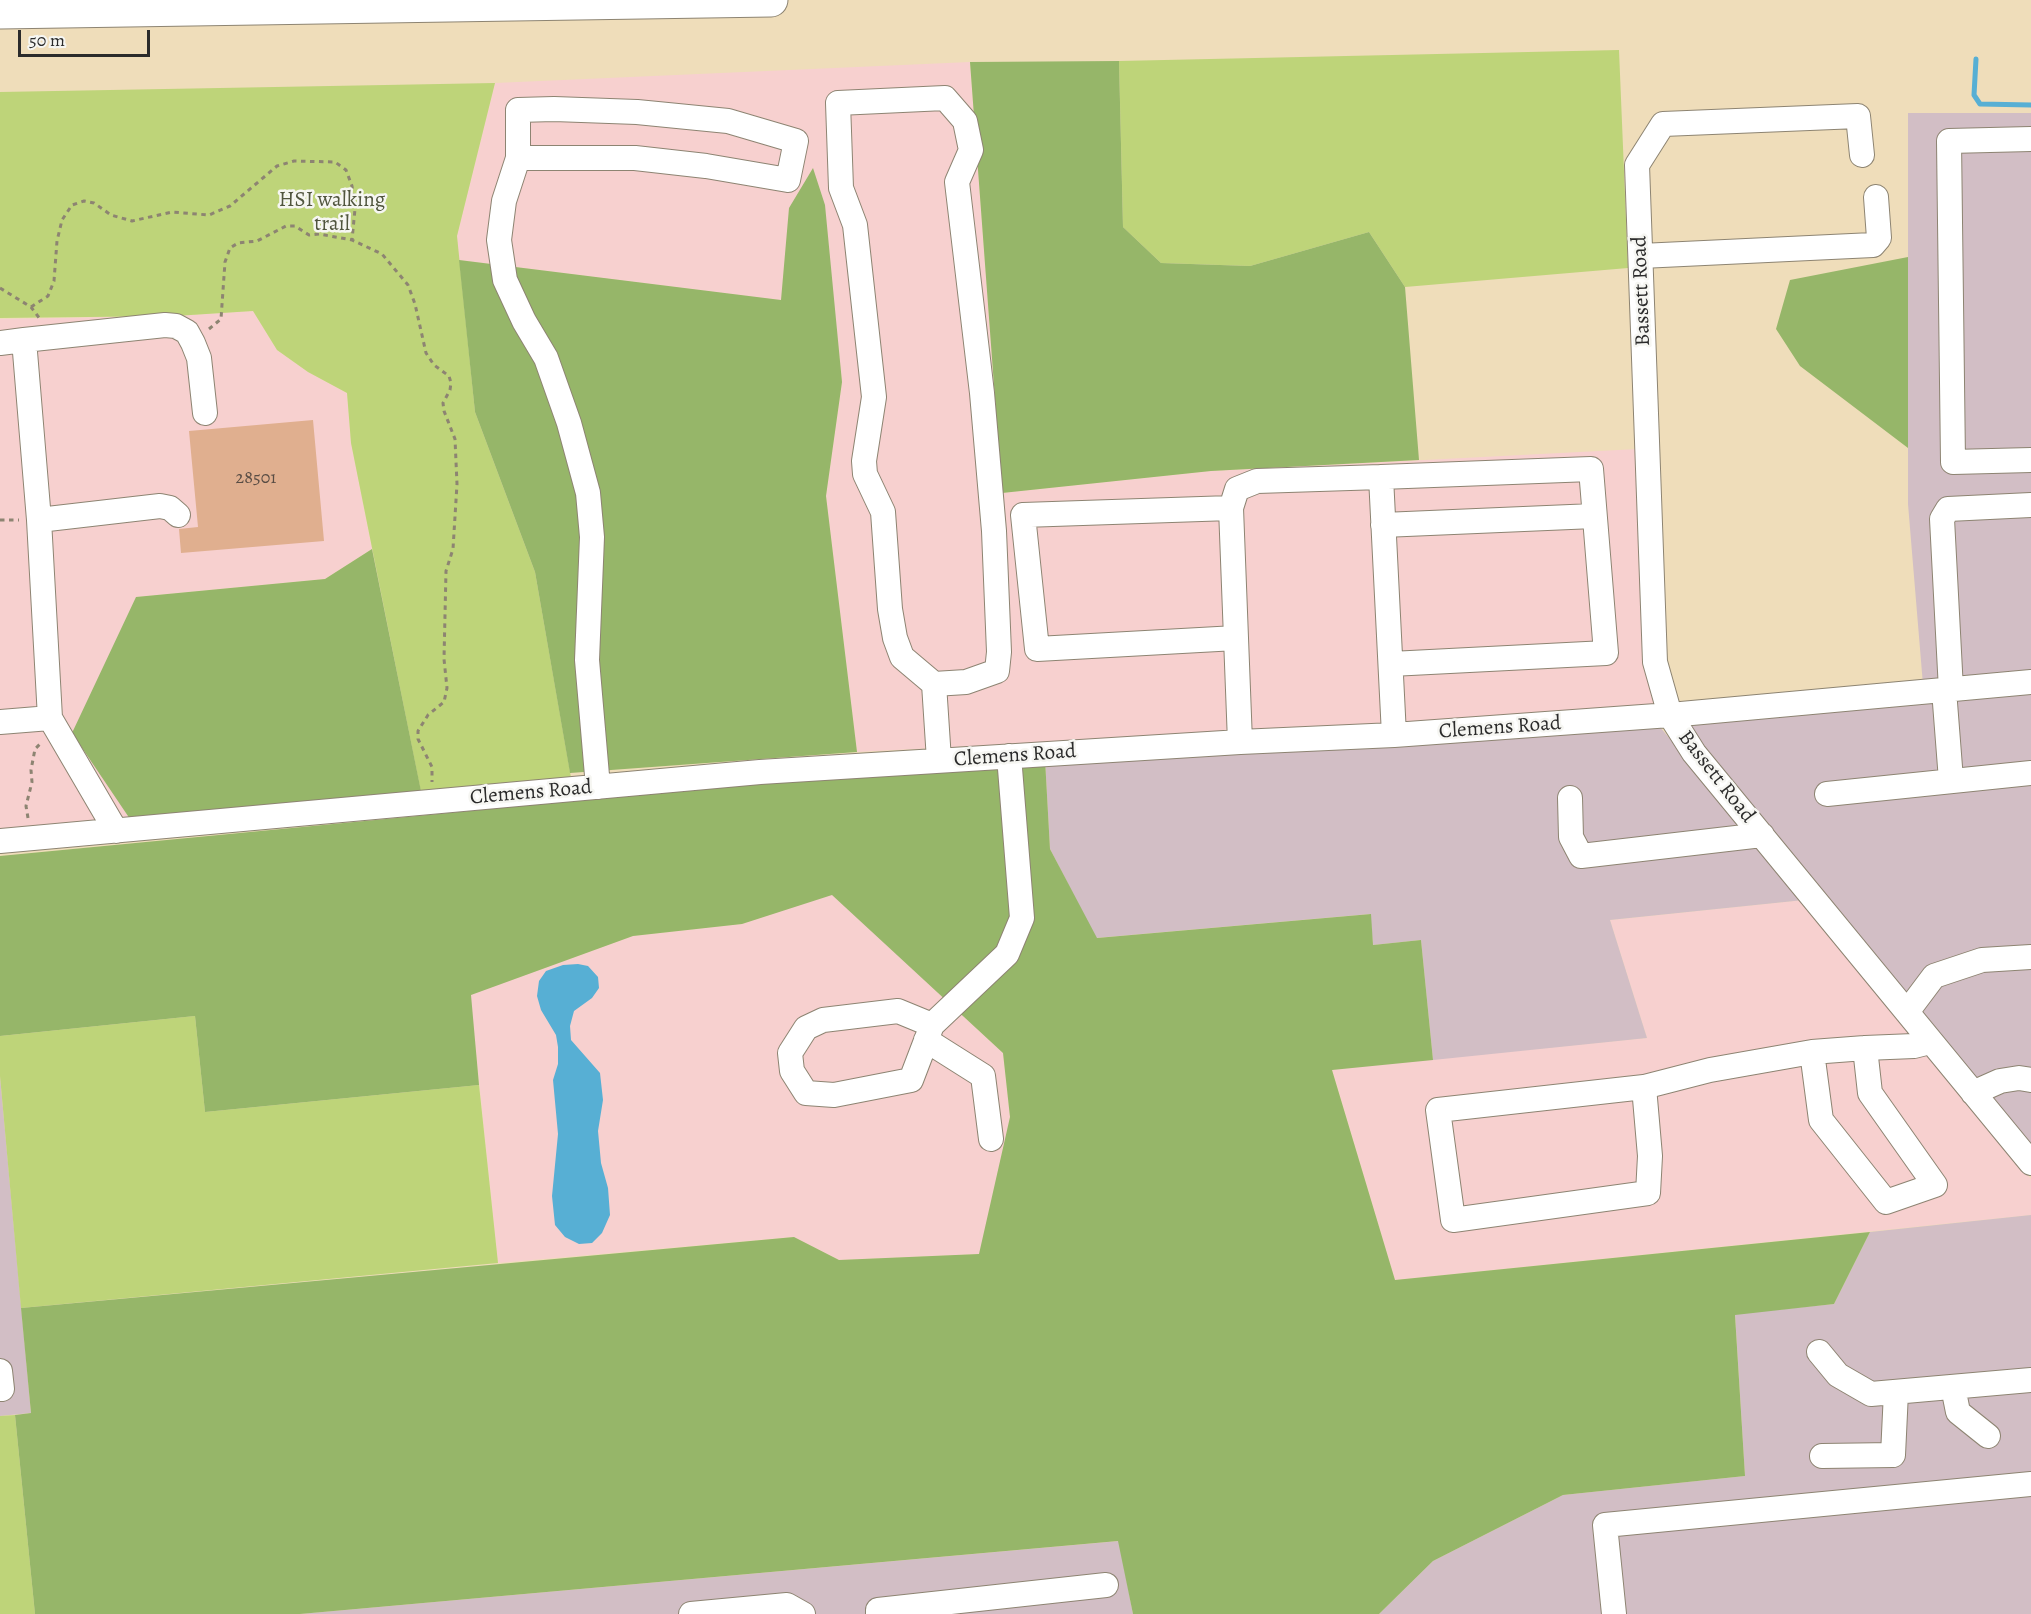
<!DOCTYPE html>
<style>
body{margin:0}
#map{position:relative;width:2031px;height:1614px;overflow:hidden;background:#efddba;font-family:Alegreya,serif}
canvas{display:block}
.scale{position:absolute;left:18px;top:30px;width:132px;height:27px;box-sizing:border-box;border:3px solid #2b2b2b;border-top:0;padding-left:8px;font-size:18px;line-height:21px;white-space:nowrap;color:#2b2b2b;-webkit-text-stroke:4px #f6f6f2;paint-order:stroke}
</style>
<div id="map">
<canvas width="2031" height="1614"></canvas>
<div class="scale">50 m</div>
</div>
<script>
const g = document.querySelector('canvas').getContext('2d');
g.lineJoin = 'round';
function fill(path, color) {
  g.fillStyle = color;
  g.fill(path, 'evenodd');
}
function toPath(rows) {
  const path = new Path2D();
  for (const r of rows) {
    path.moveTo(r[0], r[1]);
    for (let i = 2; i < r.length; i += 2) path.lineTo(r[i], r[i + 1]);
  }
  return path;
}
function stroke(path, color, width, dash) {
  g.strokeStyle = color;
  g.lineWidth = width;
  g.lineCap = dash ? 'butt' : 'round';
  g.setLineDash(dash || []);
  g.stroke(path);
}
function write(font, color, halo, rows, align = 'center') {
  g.font = font + ' Alegreya,serif';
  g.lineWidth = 5;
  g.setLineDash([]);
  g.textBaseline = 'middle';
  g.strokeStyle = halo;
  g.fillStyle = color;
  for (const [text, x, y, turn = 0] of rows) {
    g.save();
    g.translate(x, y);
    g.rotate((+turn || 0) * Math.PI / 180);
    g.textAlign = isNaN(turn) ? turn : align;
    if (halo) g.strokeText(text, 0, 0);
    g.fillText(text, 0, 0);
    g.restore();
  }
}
const built = toPath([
 [970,62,1002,493,1211,471,1657,448,1665,657,1677,710,857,752,826,496,842,382,834,307,459,260,457,236,495,83],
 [253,311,277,350,308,372,347,393,351,443,372,549,325,579,136,597,130,819,0,832,0,319,175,316],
 [832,894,1003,1053,1010,1117,980,1254,839,1260,793,1237,498,1263,470,995,633,936,742,924],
 [1804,900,2031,1179,2031,1215,1395,1280,1332,1069,1647,1038,1610,920]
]);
const industrial = toPath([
 [1908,113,2031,113,2031,1146,1680,721,1924,697,1908,504],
 [1660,727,1804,900,1610,920,1647,1038,1433,1060,1421,940,1373,945,1370,914,1096,938,1050,849,1045,759],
 [0,1076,31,1413,0,1416],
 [2031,1215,2031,1614,1379,1614,1433,1561,1563,1495,1745,1476,1735,1314,1834,1304,1870,1232],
 [1119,1541,1133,1614,300,1614]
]);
const green = toPath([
 [1619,50,1628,268,1405,287,1369,232,1250,266,1161,263,1123,227,1119,61],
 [495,83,457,236,475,412,535,572,573,789,423,802,351,443,347,393,308,372,277,350,253,311,175,316,0,318,0,92],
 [195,1016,205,1112,479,1085,498,1263,21,1308,0,1076,0,1036],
 [15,1415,35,1614,0,1614,0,1416]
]);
const forest = toPath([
 [1119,61,1123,227,1161,263,1250,266,1369,232,1405,287,1419,460,1211,471,1002,493,970,62],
 [813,168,825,205,842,382,826,496,857,752,570,773,535,572,475,412,459,260,781,300,789,208],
 [1908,257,1908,448,1800,366,1776,329,1790,280],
 [372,549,421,791,130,819,72,733,136,597,325,579],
 [1045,759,1050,849,1097,938,1371,914,1373,945,1421,940,1433,1060,1332,1070,1395,1280,1870,1232,1834,1304,1735,1315,1745,1476,1563,1495,1433,1561,1379,1614,1133,1614,1118,1541,300,1614,35,1614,15,1415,31,1413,21,1308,794,1237,839,1260,979,1254,1010,1117,1003,1053,832,895,742,924,633,936,471,995,479,1085,205,1112,195,1016,0,1036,0,856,823,777]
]);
const water = toPath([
 [578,964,588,966,598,977,599,988,592,998,574,1011,570,1026,571,1040,600,1073,603,1100,598,1131,601,1163,608,1188,610,1215,602,1233,592,1243,579,1244,565,1237,555,1225,552,1196,558,1134,553,1080,558,1064,558,1047,556,1035,541,1010,537,996,539,981,546,971,563,965]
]);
const stream = toPath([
 [1976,59,1974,95,1980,104,2031,105]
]);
const building = toPath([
 [313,420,324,541,181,553,179,529,198,527,189,431]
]);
const path = toPath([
 [0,288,31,307,40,319],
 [31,307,48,296,54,281,57,241,62,220,72,205,84,201,94,203,111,215,132,221,172,212,209,215,230,206,277,166,294,161,335,162,346,170,352,186,355,209,352,240],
 [209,329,221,319,225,262,230,248,238,243,257,241,286,226,295,226,309,235,319,234,352,240,382,254,408,285,415,304,426,353,434,365,449,376,451,383,450,390,443,403,444,411,455,439,457,484,453,549,446,571,444,659,447,688,444,702,428,715,418,731,418,739,432,767,432,782],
 [0,520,19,520],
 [28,818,26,806,32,782,31,770,35,749,42,742]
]);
const minor = toPath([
 [2031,139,1949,141,1953,462,2031,460],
 [1862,155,1858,116,1663,124,1637,165,1655,662,1670,715,1694,753,2031,1163],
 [518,158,518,110,554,109,637,112,728,121,796,141,788,180,706,166,635,158,518,158,504,201,499,240,505,280,524,321,546,358,569,423,588,493,592,537,587,660,598,787],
 [1641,256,1873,245,1879,238,1876,197],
 [24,340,165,325,176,326,187,332,193,343,199,358,205,413],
 [0,343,24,340,39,520,50,718,116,831],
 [1381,477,1591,469,1606,653,1391,664],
 [1231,508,1237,489,1257,481,1381,477,1394,735],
 [39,520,160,506,170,508,178,515],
 [1383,525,1594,516],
 [1236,638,1037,649,1023,515,1231,508,1240,742],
 [934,684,966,682,997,671,999,652,994,531,982,393,957,182,971,150,965,121,945,98,838,103,841,188,855,225,874,397,864,461,865,474,883,512,890,609,895,638,902,657,934,684,939,760],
 [1944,690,1951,780],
 [1951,690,1942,519,1948,509,2031,505],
 [0,722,50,718],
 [1827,794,2031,773],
 [1570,798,1571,837,1581,856,1762,835],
 [0,841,760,772,1240,742,1394,735,1670,715,2031,682],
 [1907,1012,1934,976,1982,960,2031,957],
 [932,1025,898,1011,823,1020,806,1028,790,1053,792,1071,806,1093,834,1095,911,1080,932,1025,1007,954,1022,918,1009,756],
 [926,1040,983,1076,991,1139],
 [1865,1048,1812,1052,1821,1120,1886,1202,1935,1185,1870,1093,1865,1048,1914,1046,1930,1042],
 [1644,1087,1650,1156,1648,1193,1453,1220,1438,1110,1644,1087,1710,1070,1812,1052],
 [1973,1093,2000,1081,2019,1078,2031,1080],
 [1819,1352,1838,1375,1871,1394,2031,1380],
 [0,1371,2,1389,0,1389],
 [1953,1387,1958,1412,1988,1436],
 [1822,1456,1893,1455,1896,1392],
 [691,1614,787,1605,803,1614],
 [878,1614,878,1610,1106,1585],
 [1614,1614,1605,1525,2031,1484]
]);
const highway = toPath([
 [0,12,771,0]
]);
const numberNames = [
 ["28501",256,479]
];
const parkNames = [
 ["HSI walking",332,201],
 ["trail",332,225]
];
const streetNames = [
 ["Bassett Road",1642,291,-92],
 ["Clemens Road",1500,728,-4],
 ["Clemens Road",1015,756,-4],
 ["Bassett Road",1716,777,52],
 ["Clemens Road",531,793,-5]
];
fill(built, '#f7d0cf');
fill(industrial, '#d2bec5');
fill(green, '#bed479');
fill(forest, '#96b669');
fill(water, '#57afd4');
stroke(stream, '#57afd4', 5);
fill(building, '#e0af8f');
stroke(minor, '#8d8472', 26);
stroke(highway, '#8d8472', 35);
stroke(path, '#8d8472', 3, [4.5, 4.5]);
stroke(minor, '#fff', 24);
stroke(highway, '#fff', 33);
write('18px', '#584c44', null, numberNames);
write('21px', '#50553e', '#f6f6f2', parkNames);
write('21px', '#2b2b2b', '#f6f6f2', streetNames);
</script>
